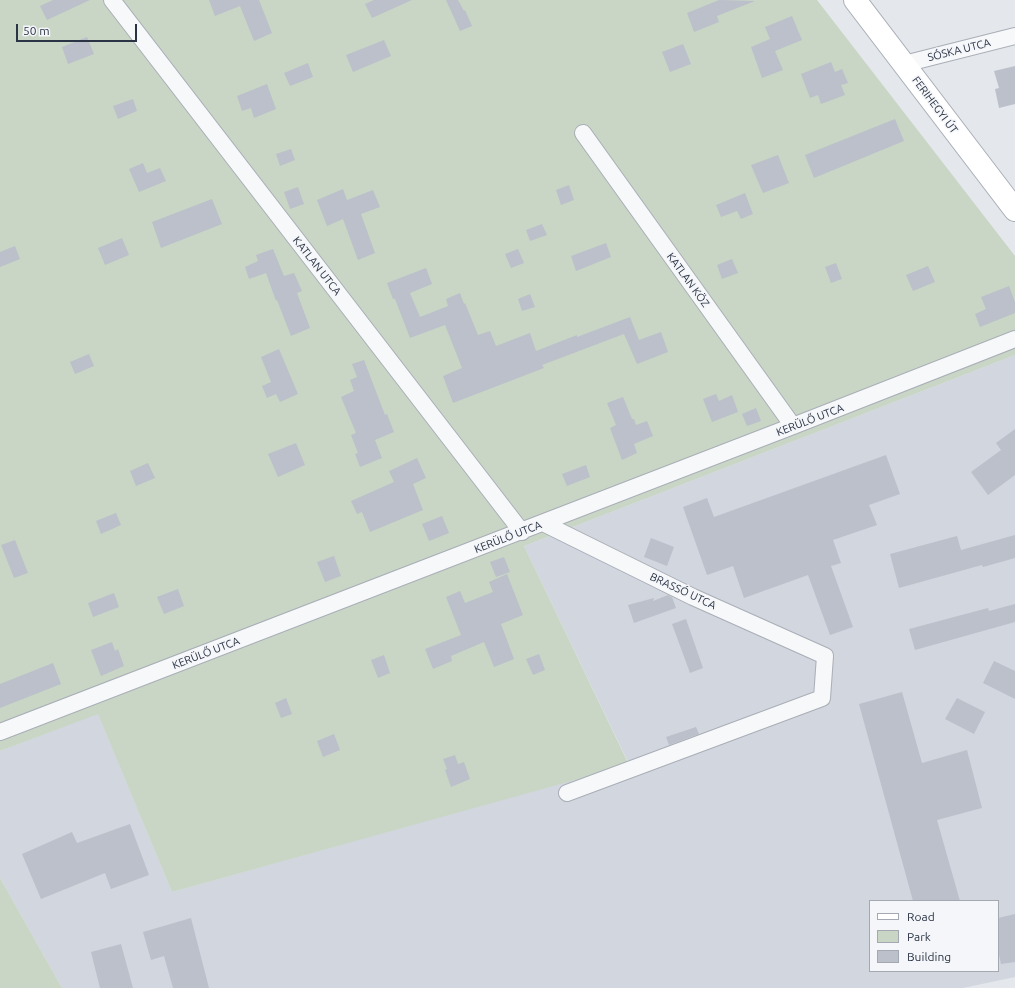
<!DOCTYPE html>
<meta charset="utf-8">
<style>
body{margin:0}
#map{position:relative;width:1015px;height:988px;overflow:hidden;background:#e4e7ec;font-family:Ubuntu,sans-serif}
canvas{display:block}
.legend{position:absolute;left:869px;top:900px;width:130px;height:72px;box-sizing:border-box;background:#f4f6f9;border:1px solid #a4a8b1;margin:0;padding:5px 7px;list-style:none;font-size:12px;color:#2b3445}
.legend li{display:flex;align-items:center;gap:8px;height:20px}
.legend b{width:20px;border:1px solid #a4a8b1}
.scale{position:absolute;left:16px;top:24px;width:121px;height:18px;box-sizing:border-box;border:2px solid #2b3445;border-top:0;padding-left:5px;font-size:12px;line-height:14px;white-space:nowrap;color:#2b3445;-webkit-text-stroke:3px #f4f6f9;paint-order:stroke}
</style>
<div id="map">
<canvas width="1015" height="988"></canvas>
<ul class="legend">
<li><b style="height:5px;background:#fff"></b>Road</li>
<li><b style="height:11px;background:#c9d6c5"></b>Park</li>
<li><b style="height:11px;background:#bbc0ca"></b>Building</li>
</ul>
<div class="scale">50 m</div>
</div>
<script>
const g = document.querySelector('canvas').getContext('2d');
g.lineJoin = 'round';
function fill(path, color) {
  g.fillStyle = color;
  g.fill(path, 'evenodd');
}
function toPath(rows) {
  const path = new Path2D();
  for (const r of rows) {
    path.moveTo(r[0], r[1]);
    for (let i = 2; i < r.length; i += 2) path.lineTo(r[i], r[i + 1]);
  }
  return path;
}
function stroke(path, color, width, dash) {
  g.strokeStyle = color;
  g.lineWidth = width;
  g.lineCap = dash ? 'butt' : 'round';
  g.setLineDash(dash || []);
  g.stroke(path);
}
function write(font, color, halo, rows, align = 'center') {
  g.font = font + ' Ubuntu,sans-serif';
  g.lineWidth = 3;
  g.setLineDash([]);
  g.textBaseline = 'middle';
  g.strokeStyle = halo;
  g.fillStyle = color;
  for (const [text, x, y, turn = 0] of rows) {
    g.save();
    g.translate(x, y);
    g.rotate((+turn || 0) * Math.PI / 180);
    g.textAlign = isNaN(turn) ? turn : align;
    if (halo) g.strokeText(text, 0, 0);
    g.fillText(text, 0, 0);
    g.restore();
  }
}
const built = toPath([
 [1015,355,1015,977,963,988,62,988,0,878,0,751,98,713,172,892,629,764,524,546],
 [870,901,998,901,998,971,870,971]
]);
const green = toPath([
 [0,0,817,0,1015,256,1015,355,524,546,629,765,172,892,98,714,0,751],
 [0,878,62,988,0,988]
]);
const building = toPath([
 [53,0,90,0,47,20,40,6],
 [209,0,259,0,272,33,254,41,240,6,215,16],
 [374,0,412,0,372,18,365,4],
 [446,0,458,0,464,11,465,10,472,26,460,31],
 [719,0,755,1,717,16,719,22,694,32,687,13],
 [792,16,802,40,775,51,783,70,762,78,751,47,770,39,765,27],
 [87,37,94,54,68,64,62,47],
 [384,40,391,56,353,72,346,55],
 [683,44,691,64,670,72,662,52],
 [831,62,835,72,842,69,848,83,841,85,845,95,821,104,818,95,810,98,801,74],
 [308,63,313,77,290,86,284,73],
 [1015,66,1015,104,999,108,995,89,999,88,994,71],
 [267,84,276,109,254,118,251,108,242,111,237,96],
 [133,99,137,111,118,119,113,106],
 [895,119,904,141,814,178,805,155],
 [291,149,295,160,280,166,276,154],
 [778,155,789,183,763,193,751,165],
 [143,163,147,173,160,168,166,181,139,192,129,169],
 [569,185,574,200,561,205,556,190],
 [298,187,304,204,290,209,284,192],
 [343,189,347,200,373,190,380,207,361,214,375,253,358,260,343,219,327,226,317,200],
 [745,193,753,214,741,219,737,211,721,217,716,205],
 [212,199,222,224,161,248,152,222],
 [542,224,547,235,530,241,526,230],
 [122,238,129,255,105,265,98,248],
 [606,243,611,257,576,271,571,256],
 [15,246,20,259,0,267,0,252],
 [273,249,284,276,294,273,302,291,297,293,310,328,291,336,277,300,276,301,266,273,249,279,245,267,258,261,256,255],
 [518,249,524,263,511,268,505,254],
 [732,259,738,273,722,279,717,265],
 [836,263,842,279,831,283,825,267],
 [928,266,935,282,913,291,906,275],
 [426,268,432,284,410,293,420,317,448,306,446,299,460,293,464,304,465,303,478,335,490,331,496,346,530,333,536,351,577,335,577,337,630,317,639,340,661,332,668,352,637,364,624,334,542,365,544,368,453,403,443,376,462,368,445,325,410,338,395,299,393,299,387,283],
 [1009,286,1015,302,1015,313,980,327,975,314,986,309,981,297],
 [530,294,535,307,522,311,518,299],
 [279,349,298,394,280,402,276,394,267,398,262,386,271,382,261,357],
 [89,354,94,366,75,374,70,362],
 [364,360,385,415,387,414,394,432,375,440,382,458,360,467,355,454,358,453,351,435,356,433,341,397,354,391,350,380,357,377,352,364],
 [716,394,719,401,732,395,738,412,712,422,703,399],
 [623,397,632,419,634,419,636,425,647,421,653,436,634,444,637,453,622,460,610,428,616,425,607,403],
 [756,408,761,421,747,426,742,414],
 [1015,429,1015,475,988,495,971,472,1001,450,996,443],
 [296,443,305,465,278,477,268,454],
 [886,455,900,494,869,505,877,525,833,540,841,563,831,566,853,627,830,635,808,575,744,598,733,566,707,575,683,507,707,498,714,517],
 [417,458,426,478,413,484,423,510,370,532,362,512,357,514,351,501,394,482,389,471],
 [148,463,155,478,136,486,130,471],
 [586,465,590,477,567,486,562,474],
 [116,513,121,525,101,534,96,521],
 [442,516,449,533,429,541,422,524],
 [1015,535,1015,558,983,567,982,565,899,588,890,554,957,536,961,550],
 [651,538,674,547,667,566,644,557],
 [15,540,28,573,14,578,1,545],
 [334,556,341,576,325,582,317,562],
 [504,557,510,572,496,577,490,562],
 [507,574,523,615,501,624,514,659,494,667,484,642,451,656,452,661,433,669,425,649,461,635,446,597,460,591,465,603,493,592,489,582],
 [178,589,184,606,164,614,157,597],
 [114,593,119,607,93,617,88,603],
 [668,595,672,597,676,608,634,623,628,605,654,598,653,601],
 [1015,604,1015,622,915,650,909,629,988,608,989,611],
 [686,619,703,668,690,673,672,624],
 [112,642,115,651,118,649,124,666,101,676,91,650],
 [539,654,545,670,533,675,526,659],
 [384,655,390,673,378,678,371,660],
 [994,661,1015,671,1015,699,983,683],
 [53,663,61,684,0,708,0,684],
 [902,692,922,763,967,750,982,808,937,820,960,901,913,901,859,704],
 [286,698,292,714,281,718,275,703],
 [957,698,985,712,974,734,945,719],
 [696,727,699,734,669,745,666,737],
 [334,734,340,750,323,757,317,741],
 [455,755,458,764,464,762,470,779,451,787,445,770,447,769,443,759],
 [130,824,149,875,111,889,105,873,41,899,22,854,72,832,77,843],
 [1015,914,1015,962,1001,964,998,950,998,918],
 [191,918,209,988,173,988,164,956,151,960,143,932],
 [121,944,133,988,100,988,91,952]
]);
const street = toPath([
 [112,0,522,532],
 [904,64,1015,36],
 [583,133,793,426],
 [543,523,693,597,825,656,822,698,567,793],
 [0,732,793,426,1015,339]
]);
const secondary = toPath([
 [855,0,1015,210]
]);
const streetNames = [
 ["SÓSKA UTCA",959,50,-14],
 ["FERIHEGYI ÚT",935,105,53],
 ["KATLAN UTCA",317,266,52],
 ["KATLAN KÖZ",688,280,54],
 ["KERÜLŐ UTCA",810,420,-21],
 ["KERÜLŐ UTCA",508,537,-21],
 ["BRASSÓ UTCA",683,591,25],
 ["KERÜLŐ UTCA",206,653,-21]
];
fill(built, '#d2d6de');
fill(green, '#c9d6c5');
fill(building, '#bbc0ca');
stroke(street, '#a9aeb7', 18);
stroke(secondary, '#a9aeb7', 24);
stroke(street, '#f7f8fa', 16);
stroke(secondary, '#fff', 22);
write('11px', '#2b3445', '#f4f6f9', streetNames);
</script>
